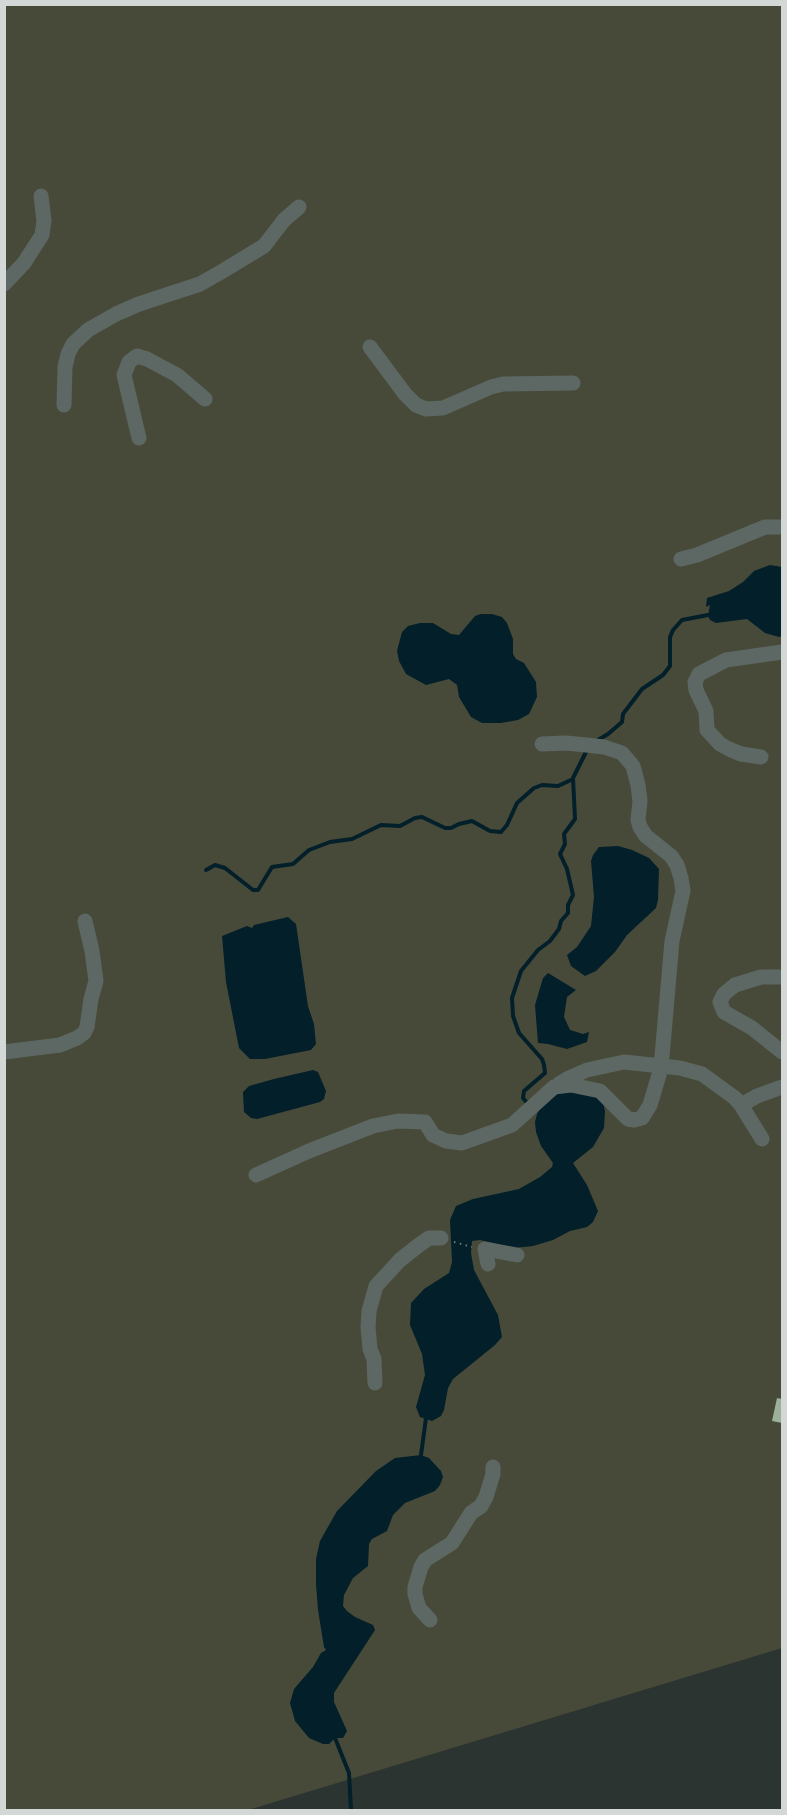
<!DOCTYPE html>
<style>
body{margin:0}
#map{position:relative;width:787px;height:1815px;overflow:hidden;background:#2b3431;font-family:"Exo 2",sans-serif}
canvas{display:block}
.frame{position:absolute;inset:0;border:6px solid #d3d8d6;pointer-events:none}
</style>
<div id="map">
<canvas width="787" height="1815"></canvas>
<div class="frame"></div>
</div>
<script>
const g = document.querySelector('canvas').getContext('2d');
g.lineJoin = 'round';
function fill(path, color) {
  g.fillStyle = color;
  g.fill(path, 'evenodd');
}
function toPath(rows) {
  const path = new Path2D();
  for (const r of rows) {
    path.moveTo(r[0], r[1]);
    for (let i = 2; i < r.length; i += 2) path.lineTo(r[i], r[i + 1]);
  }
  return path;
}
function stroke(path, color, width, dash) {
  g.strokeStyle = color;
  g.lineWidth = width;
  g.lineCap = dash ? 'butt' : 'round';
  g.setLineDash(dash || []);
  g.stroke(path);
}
const green = toPath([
 [5,5,782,5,782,1648,248,1810,5,1810]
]);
const water = toPath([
 [770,565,782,567,782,636,779,637,765,633,747,619,716,623,710,620,708,616,710,605,706,607,707,598,729,591,743,582,754,571],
 [481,614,492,614,502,617,507,623,513,639,513,654,516,659,524,663,536,682,537,697,529,714,518,720,501,723,482,723,471,717,459,697,457,685,449,679,426,685,406,674,399,661,397,651,402,632,408,626,420,623,433,623,451,634,459,635,475,616],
 [618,846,632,850,649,858,659,869,658,900,656,908,627,935,615,952,596,971,585,976,571,966,567,955,577,947,591,926,594,897,591,861,593,855,599,847],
 [288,917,296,924,308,1006,314,1024,316,1044,311,1050,265,1059,250,1059,239,1048,226,982,222,936,247,926,252,928,254,925],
 [548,973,576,990,567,997,564,1017,570,1030,583,1034,589,1032,587,1042,567,1049,548,1044,538,1043,535,1005,543,978],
 [313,1070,318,1072,326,1091,324,1099,320,1102,257,1119,251,1118,244,1112,243,1092,249,1086,274,1079],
 [584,1091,594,1095,603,1102,605,1111,604,1128,593,1147,573,1163,587,1185,598,1211,593,1222,587,1227,570,1231,553,1240,533,1246,514,1248,480,1240,472,1241,471,1253,474,1270,498,1315,502,1337,495,1345,453,1379,448,1388,444,1410,441,1416,432,1421,420,1417,416,1407,425,1375,422,1354,410,1325,411,1303,424,1289,449,1273,452,1262,450,1220,456,1206,473,1199,519,1189,540,1177,552,1167,553,1163,541,1146,536,1132,535,1122,537,1114,542,1105,559,1093],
 [421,1455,429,1458,441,1471,443,1477,440,1485,435,1491,405,1503,393,1515,387,1531,372,1539,369,1544,368,1566,353,1578,344,1595,343,1606,347,1611,355,1617,373,1625,375,1630,334,1693,334,1702,347,1731,343,1738,335,1738,329,1744,323,1744,309,1738,295,1721,290,1703,294,1689,313,1667,321,1653,326,1650,324,1647,318,1610,316,1584,316,1559,320,1541,337,1511,376,1471,395,1458]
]);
const stream = toPath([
 [598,740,608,734,622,722,623,714,642,689,663,675,670,666,670,637,673,630,682,620,708,615],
 [206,870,215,865,225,868,253,890,258,890,272,867,293,864,309,850,330,842,352,839,381,825,400,826,415,818,422,817,445,828,451,828,459,824,472,821,490,831,501,832,507,825,517,803,534,788,542,785,558,786,573,779],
 [528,1104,523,1098,524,1091,545,1073,544,1065,542,1059,519,1033,513,1016,512,998,521,971,538,950,550,941,559,929,561,921,568,913,568,905,573,895,567,869,560,854,565,844,564,834,575,819,573,778,588,748],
 [421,1455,426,1418],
 [335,1738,349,1773,351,1810]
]);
const building = toPath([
 [777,1398,782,1399,782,1423,772,1421]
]);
const path = toPath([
 [454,1242,472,1247]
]);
const minor = toPath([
 [4,284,24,263,42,235,44,221,41,196],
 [370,347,405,394,416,405,426,409,443,408,491,387,503,384,573,383],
 [64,405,65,367,68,354,73,344,88,330,116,314,139,304,200,284,221,272,264,246,284,220,299,207],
 [139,438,124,375,129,362,137,356,147,359,177,375,205,399],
 [681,559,697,555,765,527,782,527],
 [761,757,741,754,729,749,720,744,707,730,706,711,696,690,695,682,699,674,726,660,782,652],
 [782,977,761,977,735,985,724,994,720,1002,724,1012,752,1028,782,1052],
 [4,1052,60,1045,77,1038,84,1033,87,1027,91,999,96,981,92,951,85,921],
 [559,1084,569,1078,587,1070,624,1062,680,1068,702,1074,735,1098,741,1105,762,1139],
 [741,1105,757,1096,782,1087],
 [256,1175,309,1151,373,1126,398,1121,425,1122,433,1135,446,1141,462,1143,512,1125,554,1087,571,1085,600,1091,628,1119,634,1120,642,1118,650,1105,661,1068,672,941,683,891,681,878,677,865,671,856,646,836,640,827,638,820,640,801,638,785,633,766,622,753,604,747,586,745,566,743,542,744],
 [488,1264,485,1249,517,1255],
 [375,1383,374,1359,370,1349,368,1327,369,1311,376,1286,400,1260,419,1245,429,1238,441,1238],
 [430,1620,419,1608,415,1594,415,1587,421,1567,425,1560,452,1543,471,1513,481,1506,486,1497,493,1474,493,1467]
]);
fill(green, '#484a39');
fill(water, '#021f2a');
stroke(stream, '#021f2a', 4);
fill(building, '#9cb199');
stroke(path, '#737a78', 2, [1.5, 4.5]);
stroke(minor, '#5d6864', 15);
</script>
